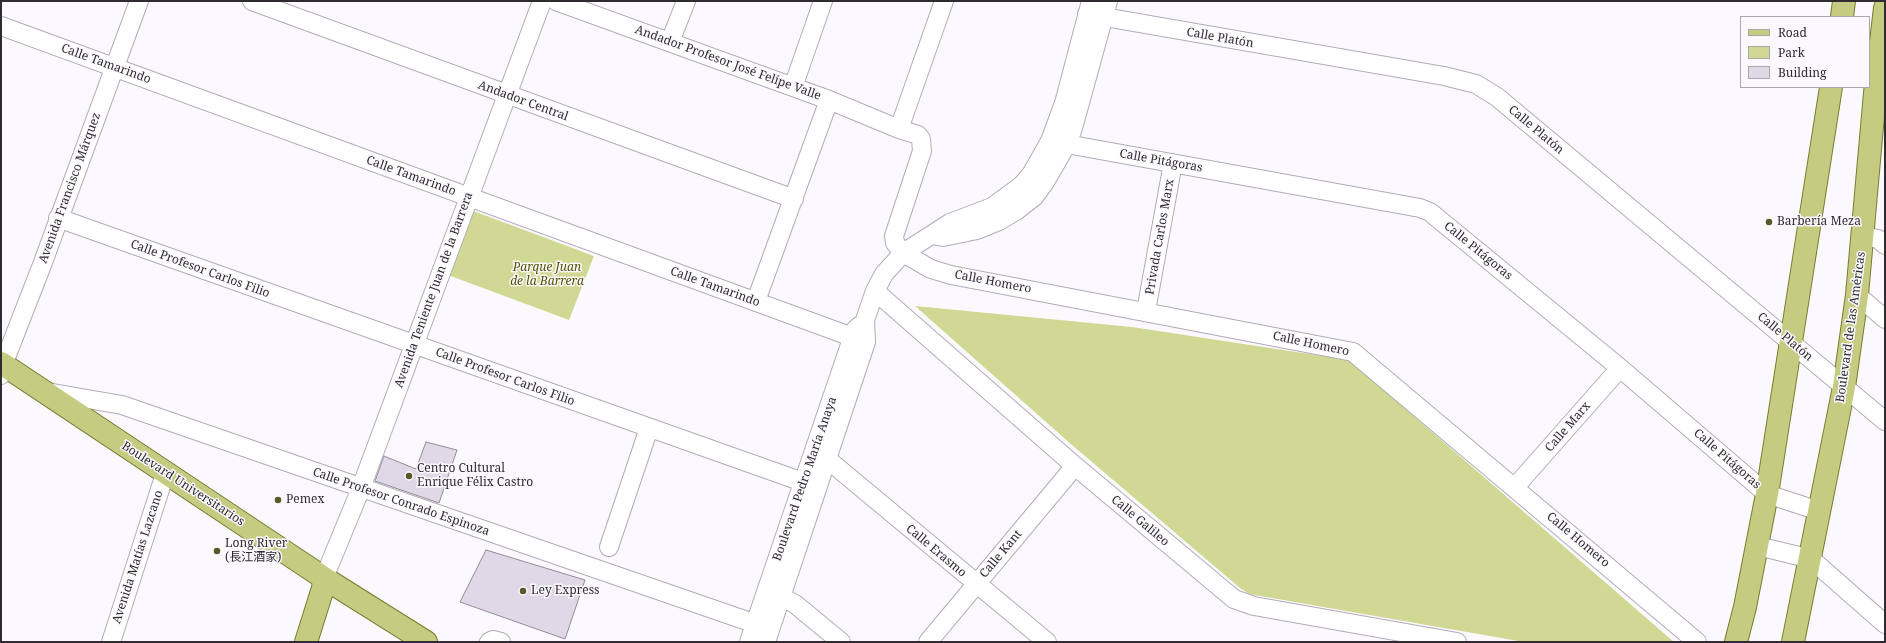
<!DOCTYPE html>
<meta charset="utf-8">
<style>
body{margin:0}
#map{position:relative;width:1886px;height:643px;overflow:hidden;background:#fcf9fe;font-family:"Noto Serif",serif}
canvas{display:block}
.frame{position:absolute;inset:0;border:2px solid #2f2b31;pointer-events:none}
.legend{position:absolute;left:1740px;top:16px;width:130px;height:72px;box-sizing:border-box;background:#fcf9fe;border:1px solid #aaa7ac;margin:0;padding:5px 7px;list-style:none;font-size:12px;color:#2f2b31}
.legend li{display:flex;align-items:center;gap:8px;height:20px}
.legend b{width:20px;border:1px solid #aaa7ac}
</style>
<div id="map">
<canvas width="1886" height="643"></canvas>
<div class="frame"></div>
<ul class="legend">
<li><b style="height:5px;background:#c6cb82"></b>Road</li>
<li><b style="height:11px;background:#d1d893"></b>Park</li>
<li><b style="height:11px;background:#e0d8e6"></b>Building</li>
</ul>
</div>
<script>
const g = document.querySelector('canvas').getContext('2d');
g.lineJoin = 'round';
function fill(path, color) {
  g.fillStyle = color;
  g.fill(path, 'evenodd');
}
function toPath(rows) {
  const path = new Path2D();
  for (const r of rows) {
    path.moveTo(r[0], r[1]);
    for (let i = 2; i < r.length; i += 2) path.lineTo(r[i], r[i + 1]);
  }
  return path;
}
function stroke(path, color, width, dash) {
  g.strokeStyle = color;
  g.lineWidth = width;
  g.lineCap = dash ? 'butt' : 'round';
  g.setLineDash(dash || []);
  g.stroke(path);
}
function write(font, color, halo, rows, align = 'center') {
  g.font = font + ' "Noto Serif","Noto Sans SC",serif';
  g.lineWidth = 3;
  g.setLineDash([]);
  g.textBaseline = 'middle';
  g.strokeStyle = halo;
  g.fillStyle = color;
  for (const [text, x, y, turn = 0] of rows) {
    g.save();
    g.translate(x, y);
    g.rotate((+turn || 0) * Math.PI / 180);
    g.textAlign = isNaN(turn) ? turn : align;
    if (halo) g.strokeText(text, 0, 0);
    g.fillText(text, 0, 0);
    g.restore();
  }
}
const green = toPath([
 [468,209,594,256,569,320,448,275],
 [915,306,1132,327,1349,360,1674,642,1524,642,1249,594,1240,588,1072,445]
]);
const building = toPath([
 [426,442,457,450,439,503,375,481,384,456,416,469,426,442],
 [486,550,585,580,565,639,460,602,486,550]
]);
const minor = toPath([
 [252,1,794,199],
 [556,1,829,100,899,129,918,135,921,139,922,151,894,236,895,243,903,253,931,269,951,275,1353,352,1697,642],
 [1087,14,1444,76,1476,84,1497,97,1885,421],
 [1,26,866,342],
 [670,42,686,1],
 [793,87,823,1],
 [899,129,944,1],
 [1050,141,1420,208,1430,212,1620,368,1767,494,1819,511],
 [58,218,817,487],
 [933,235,943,237,977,230,999,221,1016,211,1034,197,1045,182,1067,144,1073,128,1108,1],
 [1863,236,1878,239,1885,245],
 [875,291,1075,466,1234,599,1254,606,1457,642],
 [1857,295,1885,319],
 [756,301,829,100],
 [1146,311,1173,163],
 [1,375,3,365,42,265,139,1],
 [47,392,122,405,756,624],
 [827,459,1047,642],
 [1515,487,1620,368],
 [1758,546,1811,559,1885,624],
 [609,547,649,428],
 [324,578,361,488,542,1],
 [770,591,795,604,841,642],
 [111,642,163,480,163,471],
 [489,642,493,640,501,642],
 [749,642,855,330,859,326],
 [766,642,866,342,865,320,875,291,884,274,903,253,950,223,992,207,1022,185,1032,173,1050,141,1064,103,1091,1],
 [928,642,1075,466]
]);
const major = toPath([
 [1842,17,1844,1],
 [1,363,324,578,426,642],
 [306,642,323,588,324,578],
 [1736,642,1745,607,1767,494,1831,87],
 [1793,642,1844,387,1857,295,1875,93,1885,8]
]);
const markers = [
 [1769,222,4,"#565a28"],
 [409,476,4,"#565a28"],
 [278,500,4,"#565a28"],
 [217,551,4,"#565a28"],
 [523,591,4,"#565a28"]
];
const streetNames = [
 ["Calle Platón",1220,38,10],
 ["Andador Profesor José Felipe Valle",728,63,20],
 ["Calle Tamarindo",106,64,20],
 ["Andador Central",523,101,20],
 ["Calle Platón",1536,130,40],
 ["Calle Pitágoras",1161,161,10],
 ["Calle Tamarindo",411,176,20],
 ["Avenida Francisco Márquez",70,188,-70],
 ["Privada Carlos Marx",1160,237,-80],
 ["Calle Pitágoras",1478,251,39],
 ["Calle Profesor Carlos Filio",200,269,20],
 ["Calle Homero",993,282,11],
 ["Calle Tamarindo",715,287,20],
 ["Avenida Teniente Juan de la Barrera",434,290,-70],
 ["Boulevard de las Américas",1851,327,-82],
 ["Calle Platón",1785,337,40],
 ["Calle Homero",1311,344,12],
 ["Calle Profesor Carlos Filio",505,377,20],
 ["Calle Marx",1568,427,-49],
 ["Calle Pitágoras",1727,459,41],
 ["Boulevard Pedro María Anaya",805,479,-71],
 ["Boulevard Universitarios",183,484,33],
 ["Calle Profesor Conrado Espinoza",401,502,19],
 ["Calle Galileo",1140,521,40],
 ["Calle Homero",1578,540,40],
 ["Calle Erasmo",936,551,40],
 ["Calle Kant",1001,554,-50],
 ["Avenida Matías Lazcano",138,557,-72]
];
const poiNames = [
 ["Barbería Meza",1777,222],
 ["Centro Cultural",417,469],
 ["Enrique Félix Castro",417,483],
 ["Pemex",286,500],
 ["Long River",225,544],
 ["(長江酒家)",225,558],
 ["Ley Express",531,591]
];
const parkNames = [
 ["Parque Juan",547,268],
 ["de la Barrera",547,282]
];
fill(green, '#d1d893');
fill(building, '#e0d8e6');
stroke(building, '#938b98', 1);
stroke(minor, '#b3abb9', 20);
stroke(major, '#787c2f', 24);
stroke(minor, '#fff', 18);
stroke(major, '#c6cb82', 22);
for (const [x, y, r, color] of markers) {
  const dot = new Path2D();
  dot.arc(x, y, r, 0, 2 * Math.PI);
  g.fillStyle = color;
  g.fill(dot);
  stroke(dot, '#fcf9fe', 1.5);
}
write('12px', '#2f2b31', '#fcf9fe', streetNames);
write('12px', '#2f2b31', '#fcf9fe', poiNames, 'left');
write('italic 12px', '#505400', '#fcf9fe', parkNames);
</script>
